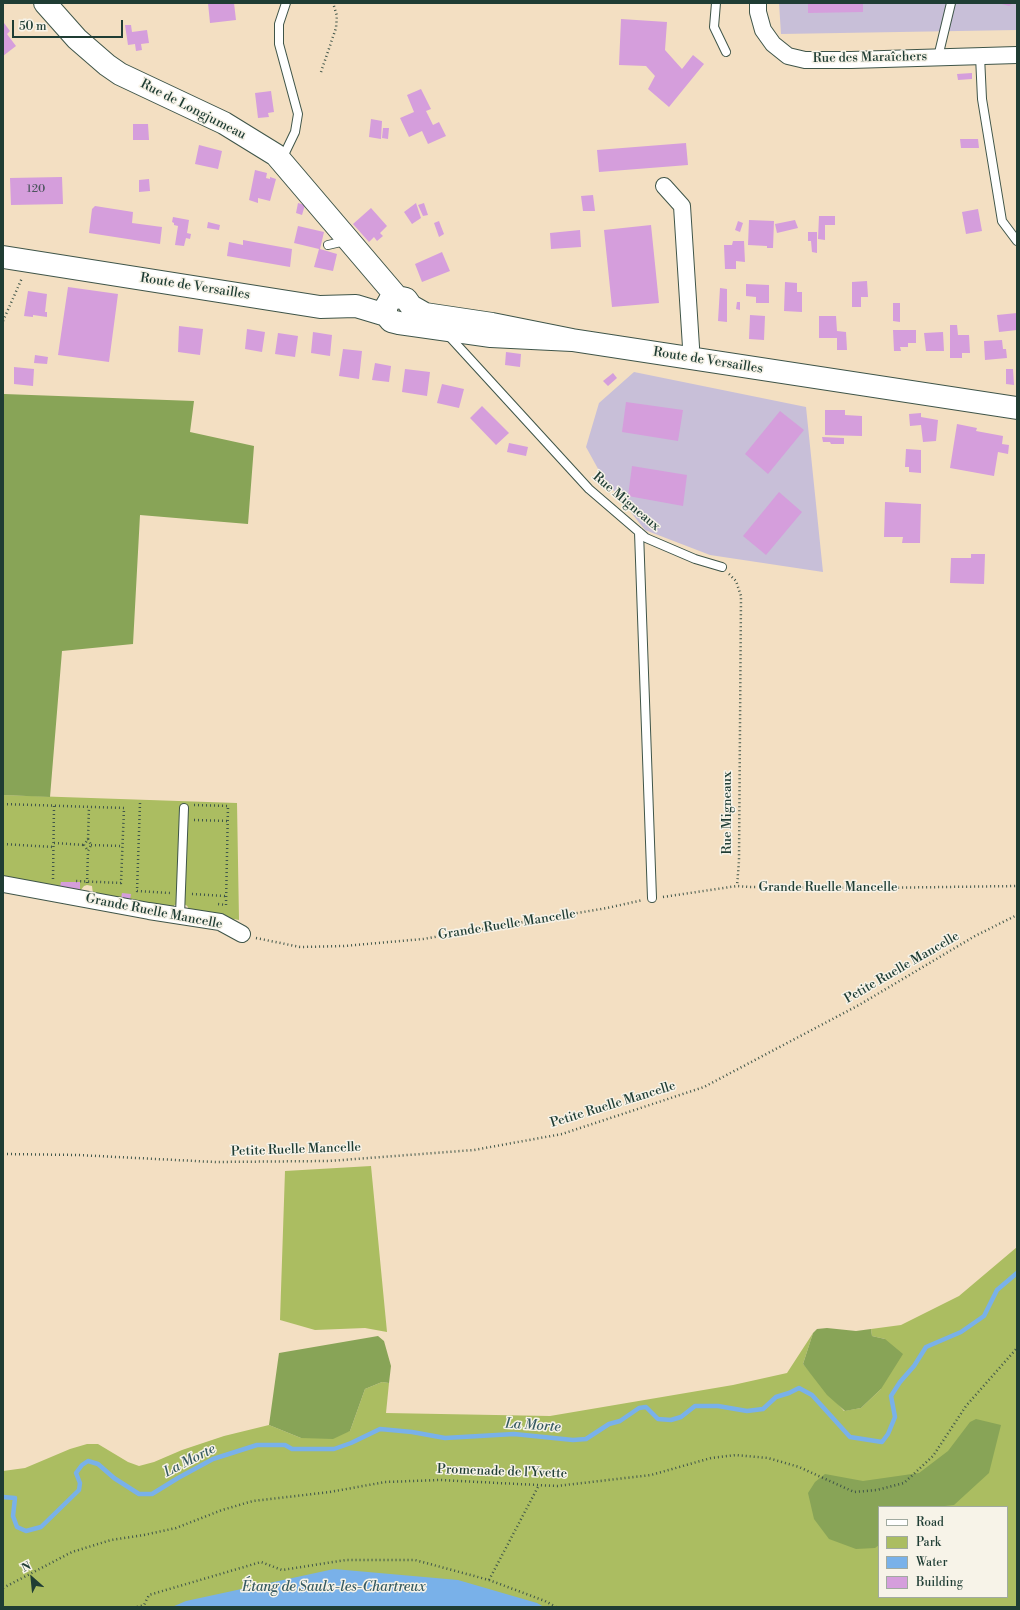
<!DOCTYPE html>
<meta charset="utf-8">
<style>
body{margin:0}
#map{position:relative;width:1020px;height:1610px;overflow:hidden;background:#f3dfc2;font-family:"Libre Bodoni",serif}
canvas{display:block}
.frame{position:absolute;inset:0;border:4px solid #1f3d34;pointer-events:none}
.legend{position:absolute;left:878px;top:1506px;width:130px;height:92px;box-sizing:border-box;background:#f7f3e8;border:1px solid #a1aaa0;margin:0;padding:5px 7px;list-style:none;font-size:12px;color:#1f3d34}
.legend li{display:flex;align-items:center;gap:8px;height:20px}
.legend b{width:20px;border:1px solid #a1aaa0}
.north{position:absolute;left:12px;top:1558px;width:40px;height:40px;-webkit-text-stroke:3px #f7f3e8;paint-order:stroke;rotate:333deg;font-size:11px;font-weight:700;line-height:16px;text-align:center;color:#1f3d34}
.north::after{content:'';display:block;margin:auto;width:14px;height:18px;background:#1f3d34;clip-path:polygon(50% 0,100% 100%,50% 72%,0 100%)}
.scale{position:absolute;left:12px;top:20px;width:111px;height:18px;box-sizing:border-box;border:2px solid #1f3d34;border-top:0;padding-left:5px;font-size:12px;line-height:14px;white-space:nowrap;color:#1f3d34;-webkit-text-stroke:3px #f7f3e8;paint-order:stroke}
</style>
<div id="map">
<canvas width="1020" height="1610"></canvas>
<div class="frame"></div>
<ul class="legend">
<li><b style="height:5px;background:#fff"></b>Road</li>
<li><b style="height:11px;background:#abbd61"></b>Park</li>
<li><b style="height:11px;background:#79b1e9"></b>Water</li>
<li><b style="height:11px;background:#d59edc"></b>Building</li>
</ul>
<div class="north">N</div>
<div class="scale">50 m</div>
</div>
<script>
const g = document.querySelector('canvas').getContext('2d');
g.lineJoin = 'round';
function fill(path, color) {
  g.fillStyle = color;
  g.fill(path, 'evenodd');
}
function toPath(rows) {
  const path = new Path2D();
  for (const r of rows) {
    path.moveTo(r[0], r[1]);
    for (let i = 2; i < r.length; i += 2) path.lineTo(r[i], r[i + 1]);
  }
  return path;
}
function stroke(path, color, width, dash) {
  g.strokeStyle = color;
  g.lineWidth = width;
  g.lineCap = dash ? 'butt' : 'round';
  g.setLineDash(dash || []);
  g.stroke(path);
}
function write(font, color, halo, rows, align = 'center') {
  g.font = font + ' "Libre Bodoni",serif';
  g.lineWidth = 3;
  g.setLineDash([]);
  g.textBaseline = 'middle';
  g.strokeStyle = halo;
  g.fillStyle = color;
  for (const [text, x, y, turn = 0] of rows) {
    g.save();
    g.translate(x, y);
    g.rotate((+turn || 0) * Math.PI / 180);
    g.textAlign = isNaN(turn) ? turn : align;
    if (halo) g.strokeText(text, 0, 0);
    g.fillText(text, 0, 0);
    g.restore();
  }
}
const industrial = toPath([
 [779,3,1017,3,1017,30,781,34],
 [634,372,806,407,823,572,710,555,645,530,602,476,586,447,599,403]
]);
const green = toPath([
 [3,795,237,803,239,920,189,911,188,907,186,905,181,904,174,905,174,909,93,894,92,886,87,885,84,886,80,891,3,877],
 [371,1166,387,1332,365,1328,315,1330,280,1320,285,1171],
 [1017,1247,1017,1607,3,1607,3,1471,25,1468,70,1449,87,1444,98,1444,128,1462,139,1466,154,1462,182,1450,224,1436,269,1425,301,1438,350,1431,365,1389,382,1382,389,1383,386,1413,550,1416,733,1385,787,1373,813,1333,803,1364,844,1411,861,1408,881,1389,885,1339,872,1336,871,1329,901,1325,959,1296],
 [879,1507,1007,1507,1007,1597,879,1597]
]);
const forest = toPath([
 [4,394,194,401,190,432,254,446,248,524,140,515,133,644,62,651,50,797,3,795],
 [827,1328,856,1331,871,1329,872,1336,885,1339,903,1354,881,1389,861,1408,845,1411,827,1395,803,1364,813,1333,817,1329],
 [378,1336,384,1341,391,1366,389,1383,382,1382,365,1389,350,1431,333,1439,301,1438,269,1425,279,1353],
 [976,1419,1001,1425,989,1473,954,1505,936,1507,879,1507,879,1545,875,1548,856,1549,829,1539,814,1519,808,1493,815,1482,825,1474,863,1481,919,1473,948,1451,970,1422]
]);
const water = toPath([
 [334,1569,458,1580,537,1603,544,1607,172,1607,186,1601]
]);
const stream = toPath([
 [3,1497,15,1498,13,1516,17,1527,26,1531,41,1527,79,1490,80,1483,76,1473,82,1465,88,1461,98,1464,114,1478,139,1494,152,1494,178,1478,213,1459,257,1445,285,1445,292,1449,334,1449,351,1443,380,1429,412,1432,445,1438,514,1434,573,1440,586,1439,609,1424,620,1421,639,1408,646,1407,658,1419,671,1420,681,1417,695,1406,718,1406,747,1411,763,1409,776,1397,789,1393,799,1388,812,1395,850,1437,882,1442,888,1434,895,1417,891,1396,900,1382,914,1366,926,1347,961,1332,984,1316,997,1290,1017,1273]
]);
const building = toPath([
 [208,3,234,3,236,20,210,23],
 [808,3,863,3,863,12,808,13],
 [998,3,1013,3,1009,6],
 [621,19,667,22,665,50,682,69,693,55,704,64,669,107,648,89,655,76,646,66,619,65],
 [4,23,10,31,7,34,16,46,3,56],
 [125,25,131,25,132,32,147,30,149,43,141,44,142,50,136,51,135,44,128,45],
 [972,73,972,79,958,80,957,74],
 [421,89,431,109,426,111,433,125,439,122,446,136,428,144,422,131,409,137,400,118,414,112,407,95],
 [271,91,274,112,268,113,269,117,258,118,255,93],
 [371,119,382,121,381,139,369,137],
 [133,124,148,124,149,140,133,140],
 [383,128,389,128,388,139,382,138],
 [960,139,978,139,979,148,961,148],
 [686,143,688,165,599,172,597,150],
 [199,145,222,151,218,169,195,164],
 [255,170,267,173,266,178,270,179,270,177,276,179,270,201,258,198,258,203,249,200],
 [62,177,63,204,11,205,10,178],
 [149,179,150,191,139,192,139,180],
 [593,195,595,211,583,211,581,196],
 [298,203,305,205,302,215,296,213],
 [416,203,421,218,412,224,404,212],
 [424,203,428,215,423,216,418,205],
 [95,206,133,212,132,223,162,227,160,244,89,233,92,209],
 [371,208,387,226,380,233,383,236,377,241,374,237,369,242,353,224],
 [978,209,982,231,966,234,962,212],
 [819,216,835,216,835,225,825,225,825,240,818,239],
 [173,217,189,220,187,233,191,234,190,239,186,238,184,246,175,245,178,226,174,225,174,223,172,222],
 [749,220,774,221,773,248,767,248,767,246,748,245],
 [795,220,798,228,777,233,775,224],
 [439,221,444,234,439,237,434,223],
 [738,221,743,223,740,232,735,230],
 [208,222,220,225,219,230,207,228],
 [651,225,659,303,612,307,604,230],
 [298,226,324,232,320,249,337,254,333,271,314,267,319,249,294,243],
 [580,230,581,247,551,249,550,233],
 [808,232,817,232,817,253,812,252,811,241,808,241],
 [243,240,292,249,290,267,227,256,229,242,243,245],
 [733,241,744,241,745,262,736,261,736,269,725,269,724,245,732,245],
 [442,252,450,271,422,282,415,264],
 [867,281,868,297,861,297,861,307,852,307,852,282],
 [785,282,797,283,797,292,802,292,802,312,784,311],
 [746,284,769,285,769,303,756,303,756,297,746,296],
 [68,287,118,294,109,362,58,355],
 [720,288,727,289,727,322,718,321],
 [28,291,47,294,45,312,47,312,47,317,33,315,33,317,24,316],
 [737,302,740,302,740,310,736,309],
 [893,303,900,303,900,322,893,321],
 [1017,313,1017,330,999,332,997,315],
 [750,315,765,316,764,340,749,339],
 [819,316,836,316,837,331,846,332,847,350,837,350,837,338,819,338],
 [950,325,957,325,958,335,969,335,970,353,962,353,962,358,950,358],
 [179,326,203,329,200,355,178,352],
 [247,329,265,332,262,352,245,349],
 [893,330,916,330,916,343,908,343,908,347,900,347,901,351,894,351],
 [313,332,332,335,330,356,311,353],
 [943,332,944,351,926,351,924,333],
 [278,333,298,336,295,357,275,354],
 [1002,340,1003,349,1006,349,1007,358,985,360,984,341],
 [343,349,362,351,359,379,339,376],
 [506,352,521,354,520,367,505,365],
 [35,355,48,357,47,364,34,363],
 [375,363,391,366,389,382,372,380],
 [14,367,34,369,33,386,14,384],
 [405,369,430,372,427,396,402,392],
 [1006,369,1013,369,1014,385,1006,384],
 [613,373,617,378,608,386,603,381],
 [442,384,464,389,459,408,437,403],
 [626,402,683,410,678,441,622,432],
 [482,406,509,433,496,445,470,418],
 [825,410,845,410,845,415,862,416,862,436,825,435],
 [780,411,804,430,768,474,745,454],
 [921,413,921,417,938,420,936,441,923,442,921,425,910,426,909,414],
 [957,424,977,428,976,431,1003,436,1002,444,1009,445,1008,454,998,452,994,476,950,468],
 [822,437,844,438,844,444,831,444,830,442,823,442],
 [509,443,528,447,526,456,507,452],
 [906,449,921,450,921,473,909,472,909,467,905,467],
 [632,466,687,475,683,506,628,496],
 [779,492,802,512,766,555,743,536],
 [885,502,921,504,920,543,902,543,903,537,884,537],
 [971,554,985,554,984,584,950,583,951,558,971,558],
 [61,882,80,882,80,891,60,887],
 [122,893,131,894,130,900,121,899]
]);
const path = toPath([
 [321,72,336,28,337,16,333,3],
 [3,321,22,278],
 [729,574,736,581,741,596,739,861,737,886],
 [140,803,137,891,171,893],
 [3,804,124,808,121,883,76,881],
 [194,805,228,806,226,905,218,904,218,907],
 [194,820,228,821],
 [88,839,91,845,88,851,84,845,88,839,89,807],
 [54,843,84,845],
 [3,844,54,847],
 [91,845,122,846],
 [53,879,54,806],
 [87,883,88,851],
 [192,894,226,896],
 [663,897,737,886,750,887,873,888,1017,886],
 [256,938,300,947,344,946,423,939,607,908,643,900],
 [3,1154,78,1155,215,1162,329,1161,474,1150,562,1134,704,1087,859,1005,975,936,1017,915],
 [489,1580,539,1485],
 [3,1588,72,1552,111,1540,144,1535,176,1528,222,1510,253,1501,330,1492,385,1482,440,1480,557,1486,651,1475,711,1458,736,1455,768,1458,799,1467,854,1492,877,1490,904,1483,933,1456,966,1406,1017,1348],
 [137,1607,144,1605,149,1595,261,1562,282,1570,346,1560,415,1560,489,1580,545,1601,556,1607]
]);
const lane = toPath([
 [716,3,714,27,726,52],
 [980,56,982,99,1002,221,1017,241],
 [938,57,951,3],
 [282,159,295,132,298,114,279,44,279,24,286,3],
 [328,245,341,242,344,238],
 [448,335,589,489,646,538,695,559,722,567],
 [639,532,652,898],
 [180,915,184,808]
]);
const street = toPath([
 [758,3,758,12,763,30,773,44,788,56,805,60,851,60,1017,55],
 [664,186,682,206,691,347,689,359],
 [3,884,149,911,220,922,242,934]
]);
const secondary = toPath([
 [45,3,77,39,107,65,120,74,224,123,276,155,397,297],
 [3,257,320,307,356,306,386,315],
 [572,340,492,324,425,314,411,306,406,299,397,297,390,300,386,307,386,315,391,321,399,323,491,336,572,340,1017,408]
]);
const numberNames = [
 ["120",36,189]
];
const streetNames = [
 ["Rue des Maraîchers",870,58,-1],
 ["Rue de Longjumeau",193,110,27],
 ["Route de Versailles",195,287,9],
 ["Route de Versailles",708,361,9],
 ["Rue Migneaux",626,502,40],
 ["Rue Migneaux",728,813,-90],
 ["Grande Ruelle Mancelle",828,888],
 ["Grande Ruelle Mancelle",154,912,11],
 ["Grande Ruelle Mancelle",507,925,-9],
 ["Petite Ruelle Mancelle",902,968,-30],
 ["Petite Ruelle Mancelle",613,1105,-17],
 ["Petite Ruelle Mancelle",296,1150,-2],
 ["Promenade de l'Yvette",502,1472,2]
];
const waterNames = [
 ["La Morte",533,1426,4],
 ["La Morte",190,1461,-27],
 ["Étang de Saulx-les-Chartreux",334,1588]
];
fill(industrial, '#c8bfd8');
fill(green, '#abbd61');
fill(forest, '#88a457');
fill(water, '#79b1e9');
stroke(stream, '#79b1e9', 4.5);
fill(building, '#d59edc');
stroke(lane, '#3f5549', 10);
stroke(street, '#3f5549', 18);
stroke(secondary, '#3f5549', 24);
stroke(path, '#3f5549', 2.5, [1, 3]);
stroke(lane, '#fff', 8);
stroke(street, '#fff', 16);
stroke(secondary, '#fff', 22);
write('11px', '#4c555e', null, numberNames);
write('13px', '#1f3d34', '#f7f3e8', streetNames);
write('italic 14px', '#365a61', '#f7f3e8', waterNames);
</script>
